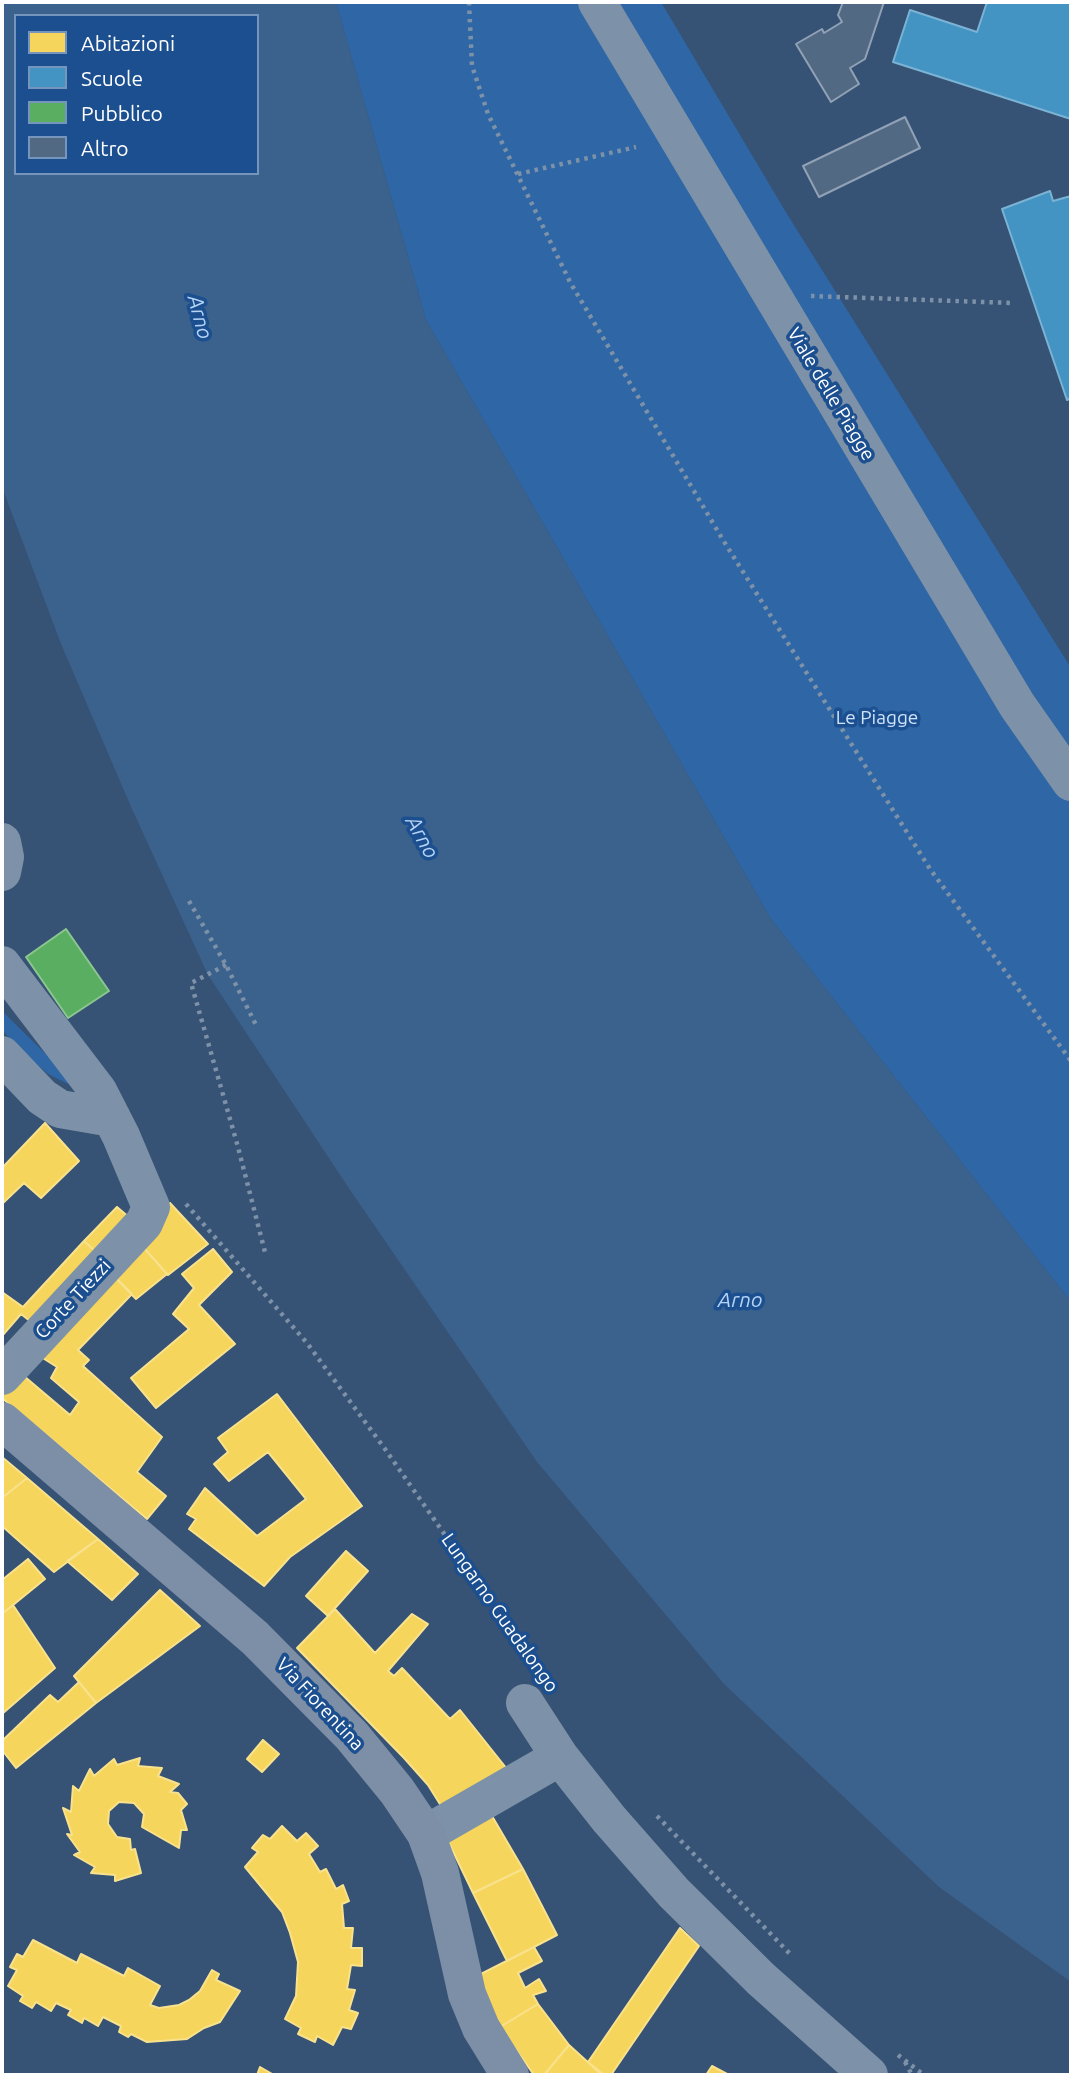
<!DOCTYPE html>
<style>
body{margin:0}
#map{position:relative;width:1073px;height:2077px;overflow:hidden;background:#365274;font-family:Ubuntu,sans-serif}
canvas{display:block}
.frame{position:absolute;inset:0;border:4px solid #fff;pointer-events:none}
.legend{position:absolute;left:14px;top:14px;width:245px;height:161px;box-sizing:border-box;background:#1b4f8f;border:2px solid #7695bc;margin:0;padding:9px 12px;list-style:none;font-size:21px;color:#fff}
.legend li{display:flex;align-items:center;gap:14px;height:35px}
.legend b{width:35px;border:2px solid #7695bc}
</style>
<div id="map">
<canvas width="1073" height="2077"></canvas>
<div class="frame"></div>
<ul class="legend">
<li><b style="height:19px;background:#f6d55c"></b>Abitazioni</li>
<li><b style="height:19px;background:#4393c3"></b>Scuole</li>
<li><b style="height:19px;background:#5aae61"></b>Pubblico</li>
<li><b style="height:19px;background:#526984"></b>Altro</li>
</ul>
</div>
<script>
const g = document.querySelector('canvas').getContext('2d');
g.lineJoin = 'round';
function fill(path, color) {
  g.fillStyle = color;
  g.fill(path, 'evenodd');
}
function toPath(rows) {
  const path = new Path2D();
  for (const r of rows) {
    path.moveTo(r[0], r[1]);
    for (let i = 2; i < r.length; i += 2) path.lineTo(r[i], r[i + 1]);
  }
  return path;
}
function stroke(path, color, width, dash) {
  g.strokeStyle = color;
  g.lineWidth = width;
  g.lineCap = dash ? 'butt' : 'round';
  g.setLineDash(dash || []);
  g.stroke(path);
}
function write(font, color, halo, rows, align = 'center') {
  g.font = font + ' Ubuntu,sans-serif';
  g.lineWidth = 7;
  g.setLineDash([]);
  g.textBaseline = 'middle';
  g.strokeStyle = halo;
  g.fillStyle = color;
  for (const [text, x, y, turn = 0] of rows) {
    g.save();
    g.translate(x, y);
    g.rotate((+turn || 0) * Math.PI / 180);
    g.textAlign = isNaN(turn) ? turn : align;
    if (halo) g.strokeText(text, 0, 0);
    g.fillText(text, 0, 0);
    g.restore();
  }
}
const green = toPath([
 [336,2,661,2,787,214,1071,668,1071,1302,771,919,426,320],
 [2,1011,57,1065,70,1085,48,1074,26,1055,2,1030]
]);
const water = toPath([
 [2,2,336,2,426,320,771,919,1071,1302,1071,1982,939,1887,724,1684,537,1462,350,1190,208,975,132,809,61,644,2,487],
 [16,16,257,16,257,173,16,173]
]);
const homes = toPath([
 [45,1123,79,1161,41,1198,24,1183,2,1204,2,1168,45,1123],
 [170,1203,208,1244,168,1275,136,1239,170,1203],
 [117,1207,137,1224,105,1260,84,1241,117,1207],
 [136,1239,167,1274,136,1299,107,1269,136,1239],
 [84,1241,105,1260,40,1329,21,1314,2,1336,2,1292,23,1307,84,1241],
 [213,1249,232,1272,199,1305,235,1344,156,1408,131,1378,189,1329,173,1314,194,1288,182,1274,213,1249],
 [107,1269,132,1294,78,1350,89,1360,83,1366,162,1437,137,1472,166,1496,147,1519,2,1398,2,1391,18,1371,70,1415,79,1402,51,1378,57,1367,30,1350,107,1269],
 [277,1394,362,1506,290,1557,264,1586,189,1529,196,1519,187,1514,205,1488,257,1536,306,1499,268,1452,229,1481,214,1464,228,1452,218,1438,277,1394],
 [2,1457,27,1478,2,1498,2,1457],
 [27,1478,98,1539,54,1572,2,1526,2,1498,27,1478],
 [98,1539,138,1574,112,1600,67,1561,98,1539],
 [346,1551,368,1571,328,1616,306,1596,346,1551],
 [28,1559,45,1579,2,1614,2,1580,28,1559],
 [160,1590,200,1626,96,1703,74,1676,160,1590],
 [13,1605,55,1668,2,1714,2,1614,13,1605],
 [335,1609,375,1653,412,1614,428,1624,388,1671,394,1676,402,1668,450,1719,460,1710,507,1769,443,1809,428,1785,404,1758,297,1648,335,1609],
 [79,1682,96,1703,16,1768,2,1750,2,1741,50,1695,58,1702,79,1682],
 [263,1740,279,1754,262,1772,247,1759,263,1740],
 [140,1758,138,1766,162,1768,158,1776,179,1784,170,1792,178,1793,187,1804,181,1810,187,1830,181,1830,179,1848,142,1827,144,1814,134,1803,119,1802,109,1811,108,1824,117,1837,130,1839,131,1850,135,1849,141,1873,115,1881,115,1875,91,1873,95,1867,74,1855,80,1852,67,1834,72,1835,63,1808,71,1812,73,1786,79,1791,90,1769,94,1776,114,1759,117,1765,140,1758],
 [492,1816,523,1869,473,1893,447,1839,492,1816],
 [282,1826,297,1841,306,1833,318,1846,309,1854,320,1872,326,1869,336,1889,343,1885,349,1901,342,1904,344,1928,353,1928,351,1948,362,1948,362,1966,351,1965,347,1989,355,1990,349,2010,358,2013,351,2029,342,2027,333,2045,317,2036,315,2042,298,2034,301,2028,285,2019,296,1996,298,1962,290,1933,282,1912,245,1867,258,1852,252,1848,263,1835,270,1839,282,1826],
 [523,1869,557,1935,507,1961,473,1893,523,1869],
 [680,1928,699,1946,611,2075,604,2075,588,2062,680,1928],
 [33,1940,77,1963,81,1954,124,1976,128,1968,160,1986,150,2005,159,2008,179,2005,189,2000,200,1991,212,1970,219,1974,216,1980,240,1991,220,2022,204,2028,187,2039,147,2042,131,2034,128,2037,119,2032,121,2026,103,2017,98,2026,84,2018,82,2023,68,2015,71,2010,56,2003,51,2011,36,2002,32,2008,20,2001,23,1996,8,1986,17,1970,10,1967,17,1954,23,1957,33,1940],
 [534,1947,542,1961,518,1973,525,1988,539,1979,546,1991,533,1995,538,2004,500,2027,477,1976,534,1947],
 [538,2004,569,2045,544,2075,534,2075,500,2027,538,2004],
 [569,2045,602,2075,544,2075,569,2045],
 [712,2066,729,2075,706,2075,712,2066],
 [260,2067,274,2075,257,2075,260,2067]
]);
const schools = toPath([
 [987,2,1071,2,1071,119,893,62,910,10,977,32,987,2],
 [1050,191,1053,201,1071,196,1071,398,1067,400,1002,209,1050,191]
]);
const public = toPath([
 [66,929,109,991,68,1018,26,957,66,929]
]);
const building = toPath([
 [843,2,884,2,865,59,850,68,859,84,831,102,796,44,822,29,824,33,842,22,838,15,843,2],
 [905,117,920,148,819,197,803,166,905,117]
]);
const path = toPath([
 [469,2,472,66,488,114,570,282,723,540,930,869,1071,1061],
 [518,174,636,147],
 [811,296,1013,303],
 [189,901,226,965,256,1025],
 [226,965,191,983,238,1147,266,1256],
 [186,1204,307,1343,385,1449,540,1671],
 [657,1816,792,1956],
 [898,2055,924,2075],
 [905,2062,912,2075]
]);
const minor = toPath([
 [597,2,1017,705,1071,782],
 [2,842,5,857,2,872],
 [2,965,98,1091,121,1136,151,1207,144,1223,2,1376],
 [2,1055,42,1097,60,1109,112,1118],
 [525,1703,560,1757,609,1819,674,1893,761,1979,869,2075],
 [426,1834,560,1757]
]);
const major = toPath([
 [2,1421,255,1638,352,1736,397,1791,426,1834,440,1873,467,1994,481,2028,510,2075]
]);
const streetNames = [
 ["Viale delle Piagge",831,394,59],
 ["Corte Tiezzi",73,1299,-47],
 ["Lungarno Guadalongo",500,1613,55],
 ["Via Fiorentina",320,1704,47]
];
const parkNames = [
 ["Le Piagge",877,718]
];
const waterNames = [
 ["Arno",200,317,75],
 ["Arno",422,837,61],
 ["Arno",740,1300]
];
fill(green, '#2f66a5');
fill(water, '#3b618d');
fill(homes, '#f6d55c');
stroke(homes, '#f9e28d', 2);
fill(schools, '#4393c3');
stroke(schools, '#7bb3d5', 2);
fill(public, '#5aae61');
stroke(public, '#8cc690', 2);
fill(building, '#526984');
stroke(building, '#92a2b6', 2);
stroke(path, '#7d92a8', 4.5, [3.5, 5]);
stroke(minor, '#7d92a8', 38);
stroke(major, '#7d8ea7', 38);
write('19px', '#fff', '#1b4f8f', streetNames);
write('19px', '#cfe3fa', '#1b4f8f', parkNames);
write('italic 21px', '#b5d3f5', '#1b4f8f', waterNames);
</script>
